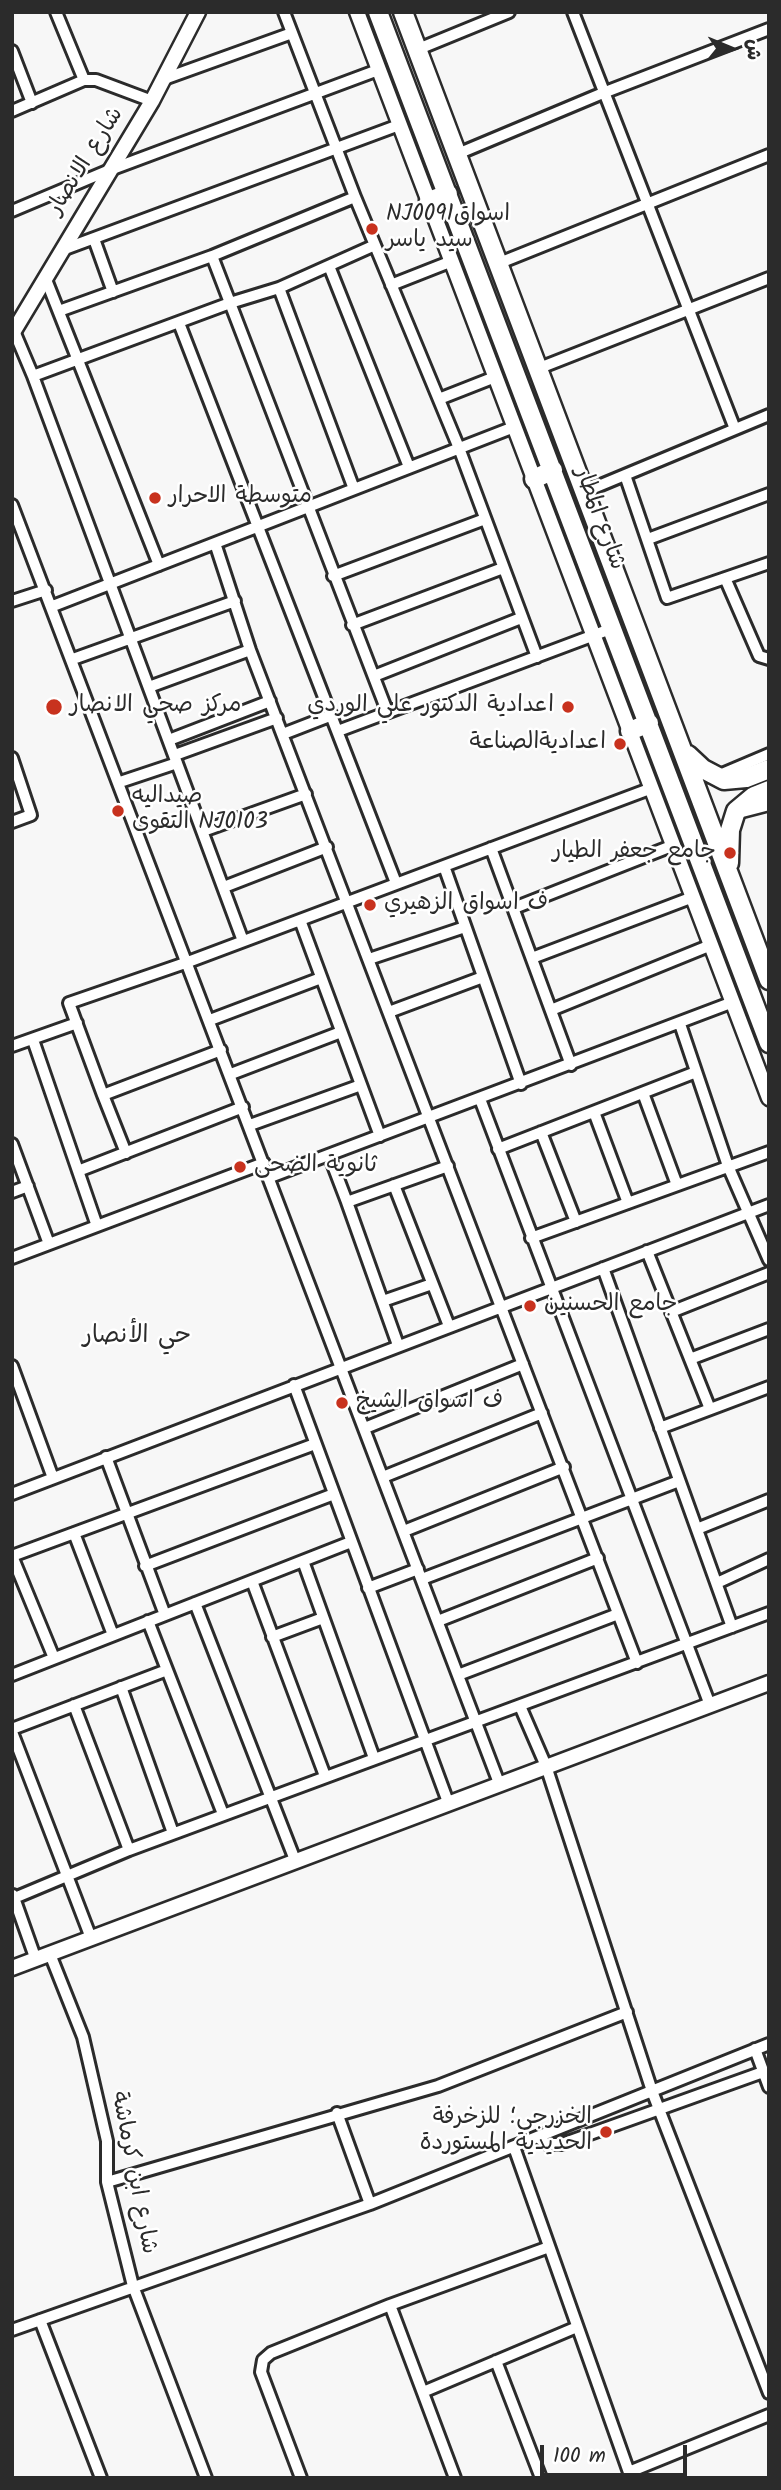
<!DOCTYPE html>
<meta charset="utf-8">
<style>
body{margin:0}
#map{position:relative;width:781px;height:2490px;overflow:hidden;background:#f7f7f7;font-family:Kalam,"Playpen Sans Arabic",sans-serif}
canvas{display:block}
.frame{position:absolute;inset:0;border:14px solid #2b2b2b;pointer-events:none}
.north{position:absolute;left:697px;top:14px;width:70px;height:70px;-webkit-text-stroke:5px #fff;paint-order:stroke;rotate:92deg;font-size:19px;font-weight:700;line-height:28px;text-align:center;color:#2b2b2b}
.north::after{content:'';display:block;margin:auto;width:24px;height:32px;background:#2b2b2b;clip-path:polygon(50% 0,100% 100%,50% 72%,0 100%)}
.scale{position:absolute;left:540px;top:2445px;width:147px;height:32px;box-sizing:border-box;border:4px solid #2b2b2b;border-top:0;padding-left:9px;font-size:21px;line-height:24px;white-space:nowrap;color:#2b2b2b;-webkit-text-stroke:5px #fff;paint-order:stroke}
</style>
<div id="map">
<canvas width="781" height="2490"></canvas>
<div class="frame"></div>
<div class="north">ش</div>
<div class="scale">100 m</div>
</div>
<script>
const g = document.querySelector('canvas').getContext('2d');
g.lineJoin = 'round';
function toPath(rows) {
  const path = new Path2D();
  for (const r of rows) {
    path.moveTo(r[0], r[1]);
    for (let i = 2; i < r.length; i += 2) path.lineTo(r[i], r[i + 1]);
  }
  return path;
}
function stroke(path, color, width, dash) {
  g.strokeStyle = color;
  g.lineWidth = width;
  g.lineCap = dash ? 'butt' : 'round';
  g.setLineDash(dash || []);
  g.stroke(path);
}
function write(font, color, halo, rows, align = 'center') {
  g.font = font + ' Kalam,"Playpen Sans Arabic",sans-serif';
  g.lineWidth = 5;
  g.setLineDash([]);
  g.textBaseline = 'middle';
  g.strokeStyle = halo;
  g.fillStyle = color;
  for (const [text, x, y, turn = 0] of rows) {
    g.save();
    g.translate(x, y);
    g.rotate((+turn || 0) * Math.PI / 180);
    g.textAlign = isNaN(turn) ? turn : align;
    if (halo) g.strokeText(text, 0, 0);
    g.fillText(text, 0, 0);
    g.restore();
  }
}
const minor = toPath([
 [56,12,84,80],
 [284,12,355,197,459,448,537,657],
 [573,12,735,429],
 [416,50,509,12],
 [12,51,32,103],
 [164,79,292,33],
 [12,111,84,80,96,80,152,101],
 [455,155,603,93,769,29],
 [12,211,107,171,378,70],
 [94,239,113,292],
 [62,250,399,125],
 [212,256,387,711],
 [497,264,769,155],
 [329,266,409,467],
 [45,277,159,565],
 [391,285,452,261],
 [279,288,354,489],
 [59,311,212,256,355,197],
 [179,323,396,883],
 [14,331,33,376,243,941],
 [537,369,769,278],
 [33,376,230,303,279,288,375,245],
 [439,399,495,377],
 [625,475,667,598,769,563],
 [584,492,769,415],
 [12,505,499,1783],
 [648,539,769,494],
 [215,543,250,650,637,1663],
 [333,576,485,519],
 [725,578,759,656,769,659],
 [12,601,46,590],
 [53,606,514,427],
 [352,625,503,568],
 [73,659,235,601],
 [374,676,521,618],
 [149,687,250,650],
 [338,731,613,628],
 [283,734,332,715],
 [169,740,270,701],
 [175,755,277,718],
 [12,758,31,815,12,822],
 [717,776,769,754],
 [120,782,177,763],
 [203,831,306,794],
 [491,848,571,1065],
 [444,866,521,1084],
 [224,887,327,847],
 [514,908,674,845],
 [300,920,380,1136],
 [532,958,693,897],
 [369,959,465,927],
 [551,1010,711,945],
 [389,1012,483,977],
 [210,1020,321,978],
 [680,1024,728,1166,769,1260],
 [33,1040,97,1226],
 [12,1046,77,1023],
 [231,1074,341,1032],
 [643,1093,677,1185],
 [103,1095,69,1003,188,962,652,788],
 [480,1099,710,1705],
 [594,1112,628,1203],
 [250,1125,361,1085],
 [541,1132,576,1222],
 [12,1144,49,1244],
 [498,1149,696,1072],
 [126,1153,103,1095,221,1050],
 [329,1155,347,1202,448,1166],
 [78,1171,243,1107],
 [270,1177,733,1002],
 [394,1185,449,1326],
 [12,1192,28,1186],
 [347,1202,398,1345],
 [531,1238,769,1152],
 [647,1251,710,1409],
 [12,1258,264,1163],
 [603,1268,732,1627],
 [383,1301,432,1284],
 [671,1312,769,1273],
 [690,1359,769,1329],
 [12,1366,53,1478],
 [294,1385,448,1802],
 [365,1428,523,1364],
 [660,1428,769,1387],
 [106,1457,165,1615],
 [383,1477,542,1413],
 [12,1494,769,1205],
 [697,1529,769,1500],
 [404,1531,564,1467],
 [74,1533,113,1635],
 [303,1561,374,1758],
 [145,1566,334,1494],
 [422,1579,679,1481],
 [252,1581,325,1776],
 [717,1583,769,1559],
 [368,1588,418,1569],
 [195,1603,295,1860],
 [148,1621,223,1814],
 [438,1621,598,1558],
 [272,1637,323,1618],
 [54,1658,12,1556,315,1444],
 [12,1675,351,1542],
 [458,1675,618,1614],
 [121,1687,173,1833],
 [74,1705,129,1850],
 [520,1706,546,1766,652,2091,769,2393],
 [12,1729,167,1670],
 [12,1732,91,1938],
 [13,1895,36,1960],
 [12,1899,129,1850,769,1613],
 [50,1954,83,2037,107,2141,107,2182,133,2286,206,2478],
 [755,2049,769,2087],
 [337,2113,370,2204],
 [537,2137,547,2144,562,2144,763,2072],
 [514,2147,631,2478],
 [107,2182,438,2086,627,2012],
 [390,2305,455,2478],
 [40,2320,101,2478],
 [12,2330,370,2204,769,2044],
 [496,2361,541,2478],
 [423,2392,577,2327],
 [629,2472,769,2415],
 [301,2478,261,2372,263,2360,271,2353,390,2305,549,2247]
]);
const tertiary = toPath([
 [357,12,769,1098],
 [12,334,152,101,198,12],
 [738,811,769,803],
 [12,1968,769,1683]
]);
const primary = toPath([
 [378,12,769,1043],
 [403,12,769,980],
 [429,201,448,194],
 [534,479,553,470],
 [630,731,649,723],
 [688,755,703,769,724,780,746,778,769,769],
 [729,863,730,830,736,811,754,796,769,790]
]);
const markers = [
 [372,229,7,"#c8321e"],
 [155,498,7,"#c8321e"],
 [54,707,9,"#c8321e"],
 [568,707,7,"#c8321e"],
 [620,744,7,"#c8321e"],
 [118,811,7,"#c8321e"],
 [730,853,7,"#c8321e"],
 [370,905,7,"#c8321e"],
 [240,1167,7,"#c8321e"],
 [530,1306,7,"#c8321e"],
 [342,1403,7,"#c8321e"],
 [606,2132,7,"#c8321e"]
];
const streetNames = [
 ["شارع الانصار",87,162,-58],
 ["شارع المطار",598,519,70],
 ["شارع ابن كرماشة",132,2173,79]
];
const poiNames = [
 ["NJ0091اسواق",386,216],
 ["سيد ياسر",386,242],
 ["متوسطة الاحرار",169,498],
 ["مركز صحي الانصار",70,707],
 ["اعدادية الدكتور علي الوردي",554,707,"right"],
 ["اعداديةالصناعة",606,744,"right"],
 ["صيداليه",132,798],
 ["التقوى NJ0103",132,824],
 ["جامع جعفر الطيار",716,853,"right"],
 ["ف اسواق الزهيري",384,905],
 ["ثانوية الضحى",254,1167],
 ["جامع الحسنين",544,1306],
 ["ف اسواق الشيخ",356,1403],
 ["الخزرجي؛ للزخرفة",592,2119,"right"],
 ["الحديدية المستوردة",592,2145,"right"]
];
const neighbourhoodNames = [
 ["حي الأنصار",137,1338]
];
stroke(minor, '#2b2b2b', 16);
stroke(tertiary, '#2b2b2b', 19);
stroke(primary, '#2b2b2b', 23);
stroke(minor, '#fff', 10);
stroke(tertiary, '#fff', 14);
stroke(primary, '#fff', 18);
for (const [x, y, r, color] of markers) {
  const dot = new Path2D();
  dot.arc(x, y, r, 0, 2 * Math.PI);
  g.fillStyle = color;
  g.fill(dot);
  stroke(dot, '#fff', 2.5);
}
write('23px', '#2b2b2b', '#fff', streetNames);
write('23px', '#2b2b2b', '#fff', poiNames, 'left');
write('24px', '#2b2b2b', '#fff', neighbourhoodNames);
</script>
